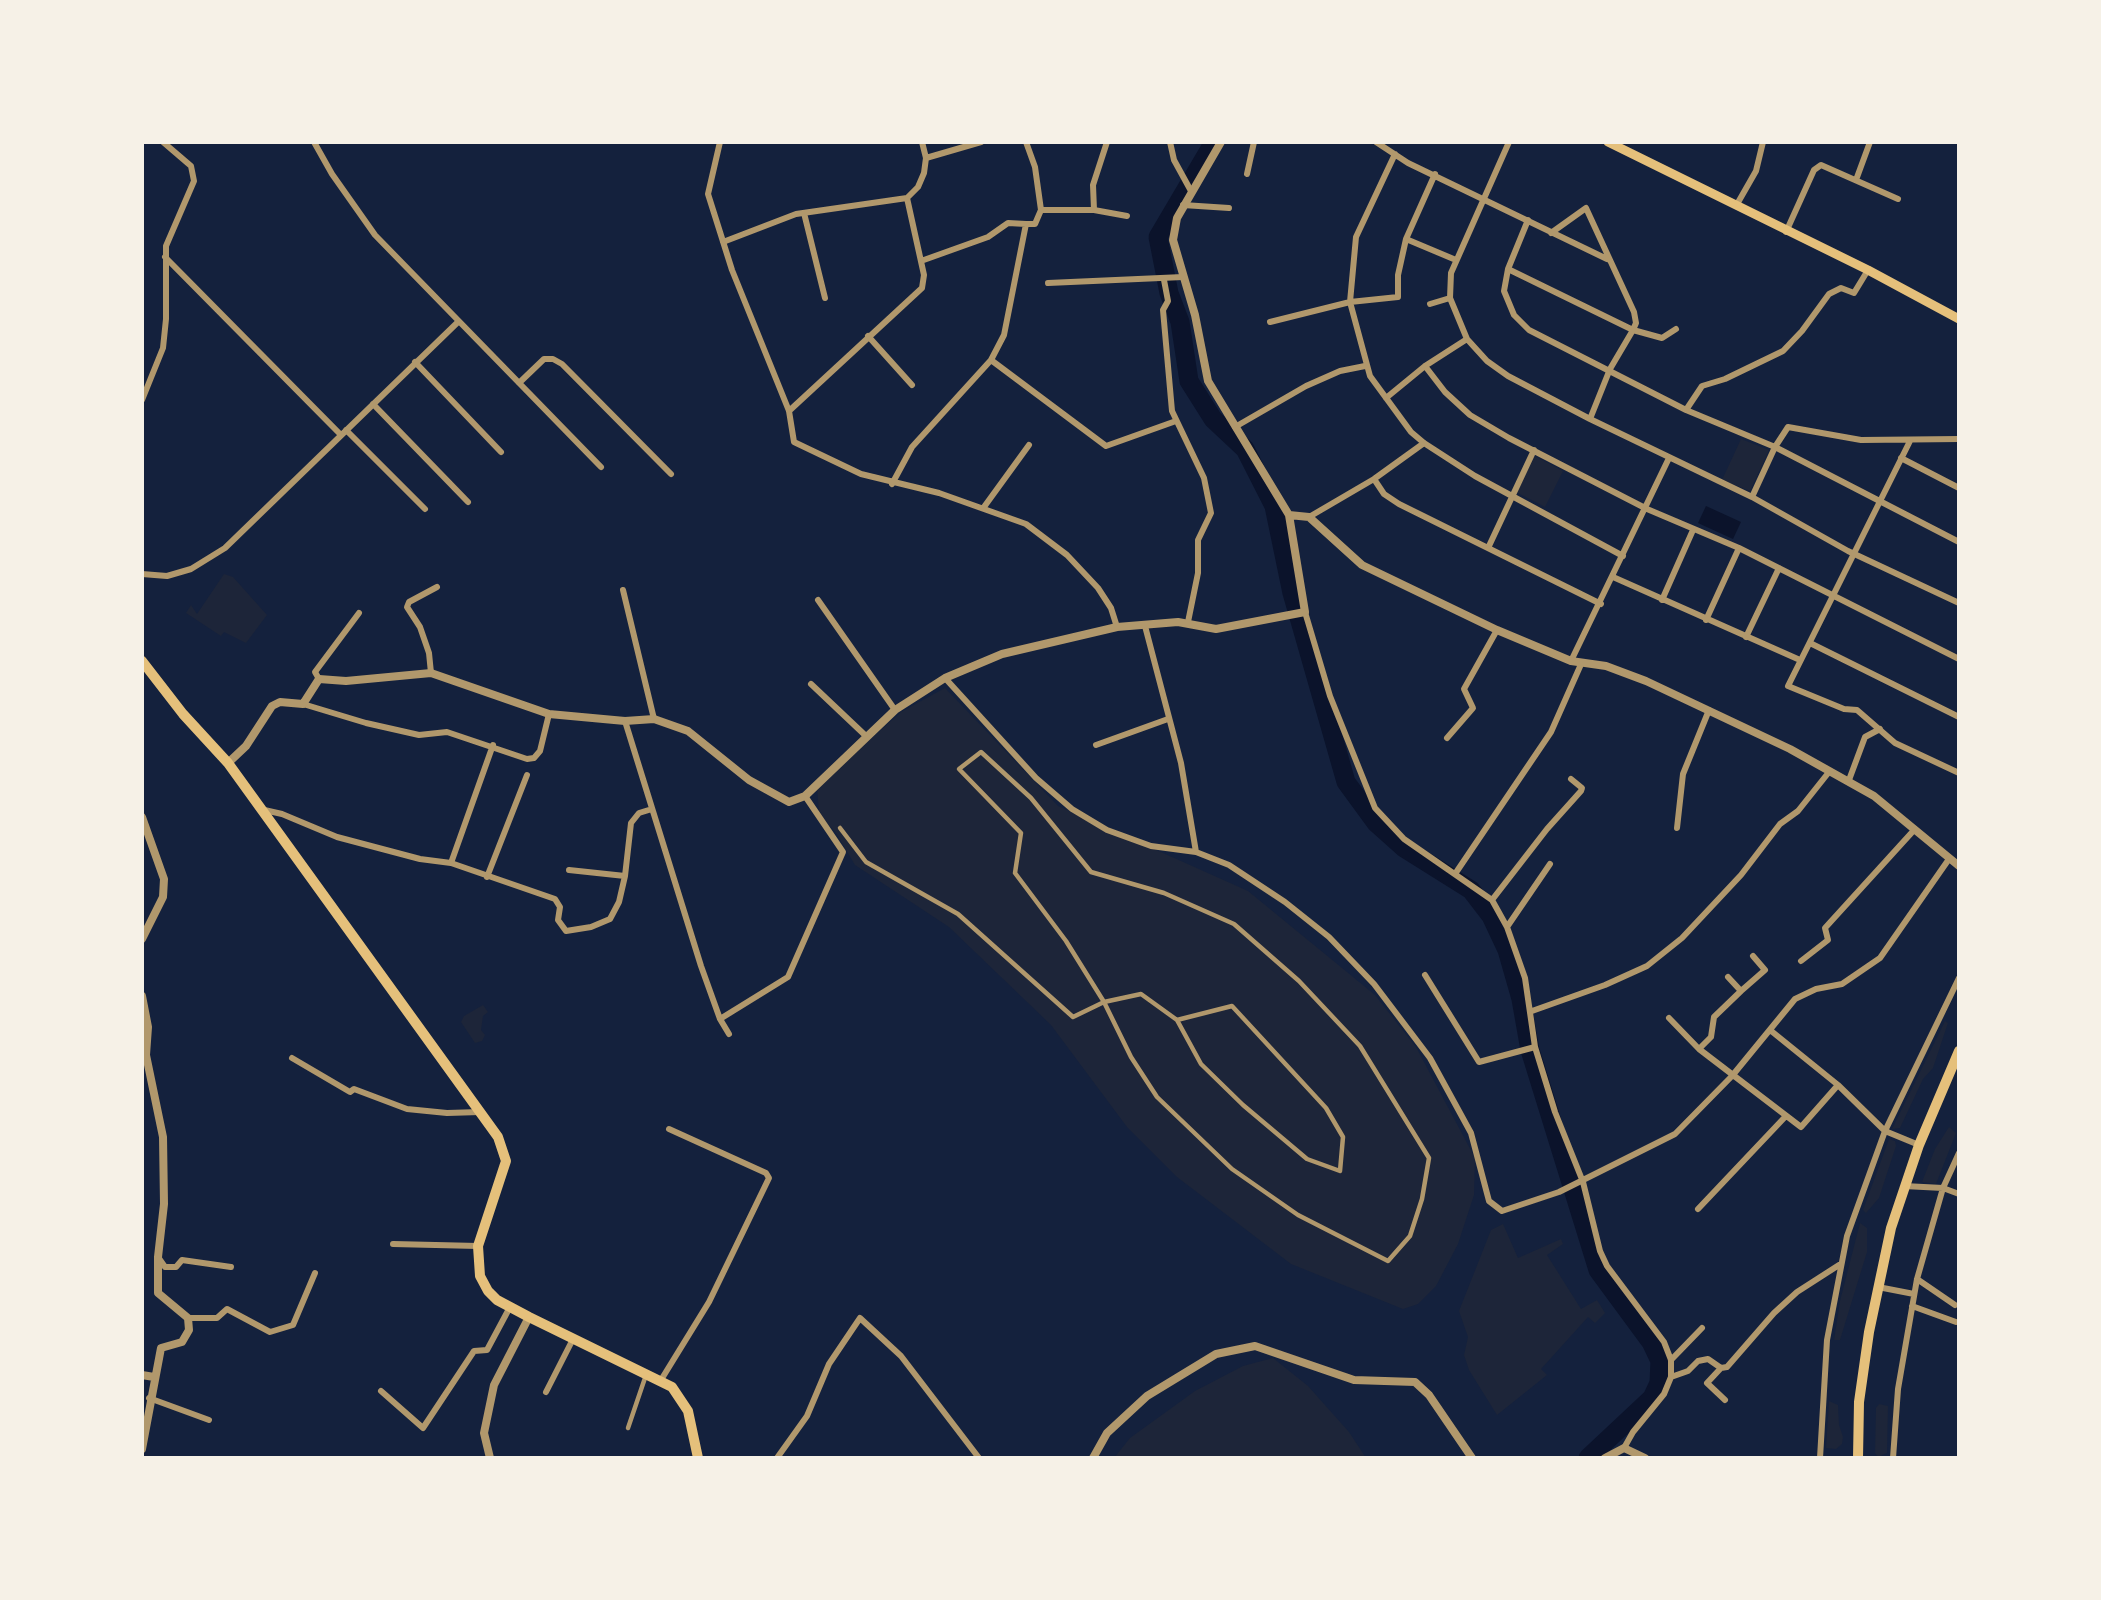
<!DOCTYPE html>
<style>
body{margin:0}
#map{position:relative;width:2101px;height:1600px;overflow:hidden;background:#14213d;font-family:Raleway,sans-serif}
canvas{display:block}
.frame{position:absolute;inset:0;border:144px solid #f6f1e7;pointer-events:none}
</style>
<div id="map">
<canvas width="2101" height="1600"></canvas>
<div class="frame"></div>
</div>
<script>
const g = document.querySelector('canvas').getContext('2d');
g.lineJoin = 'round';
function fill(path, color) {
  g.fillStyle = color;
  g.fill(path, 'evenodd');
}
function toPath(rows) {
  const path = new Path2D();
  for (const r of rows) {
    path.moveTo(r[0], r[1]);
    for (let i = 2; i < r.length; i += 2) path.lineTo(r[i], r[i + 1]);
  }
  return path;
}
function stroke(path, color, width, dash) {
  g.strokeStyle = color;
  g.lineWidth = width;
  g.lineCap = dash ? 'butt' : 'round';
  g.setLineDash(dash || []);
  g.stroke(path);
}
const green = toPath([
 [1741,439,1769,450,1750,491,1722,480],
 [1535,456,1563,471,1545,507,1516,492],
 [224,574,233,577,267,615,246,643,224,632,221,636,186,613,191,605,197,614],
 [945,688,1058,806,1248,891,1375,995,1416,1047,1475,1158,1474,1195,1458,1244,1436,1286,1418,1304,1403,1309,1291,1264,1177,1177,1127,1127,1051,1025,949,927,855,865,836,833,819,814,817,787,901,712],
 [483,1005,488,1012,483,1016,481,1030,485,1035,482,1041,475,1043,461,1022,464,1016],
 [1945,1021,1948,1023,1933,1068,1923,1079,1900,1128,1892,1129],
 [1949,1127,1956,1133,1936,1184,1922,1182,1935,1149],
 [1889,1139,1895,1141,1896,1146,1879,1198,1866,1213,1863,1210],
 [1860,1223,1867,1228,1867,1252,1840,1340,1834,1340,1840,1301],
 [1503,1224,1518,1258,1561,1239,1563,1244,1547,1255,1581,1309,1597,1300,1605,1313,1595,1323,1588,1317,1541,1369,1547,1375,1497,1415,1469,1370,1464,1355,1468,1337,1459,1311,1491,1230],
 [1273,1358,1308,1386,1349,1432,1366,1458,1114,1458,1130,1438,1195,1391,1243,1366],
 [1829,1401,1838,1405,1839,1425,1843,1437,1842,1444,1836,1449,1826,1448],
 [1879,1404,1888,1406,1887,1453,1878,1457,1875,1453,1876,1408]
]);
const water = toPath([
 [1706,506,1741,522,1733,539,1698,523]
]);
const river = toPath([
 [1214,142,1158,237,1169,293,1180,322,1189,381,1213,419,1245,449,1274,506,1292,593,1346,782,1376,823,1404,848,1471,890,1491,916,1507,950,1521,999,1530,1050,1598,1270,1651,1342,1660,1361,1659,1383,1652,1398,1588,1458]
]);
const pedestrian = toPath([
 [840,828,866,862,958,914,1073,1017,1104,1002,1066,941,1015,873,1021,833,959,769,981,752,1031,798,1091,872,1164,893,1234,924,1299,981,1360,1046,1429,1158,1422,1199,1410,1236,1388,1261,1298,1215,1232,1169,1157,1097,1131,1057,1104,1002,1141,994,1177,1020,1201,1064,1243,1105,1307,1159,1340,1171,1343,1137,1326,1108,1232,1006,1177,1020],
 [628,1428,646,1375]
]);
const minor = toPath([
 [314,142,332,174,375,235,601,467],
 [720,142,708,194,732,270,789,411,794,442,861,474,939,493,1026,524,1067,555,1098,588,1111,608,1117,627],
 [1026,142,1035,167,1041,210,1035,224,1026,224,1004,335,991,360,1106,446,1176,421],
 [1170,142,1174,160,1191,191],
 [1376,142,1408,163,1607,259],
 [1509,142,1451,273,1450,298,1467,339,1487,361,1508,376,1590,419,1752,497,1848,551,1959,603],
 [1395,154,1356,237,1350,302,1370,376,1411,432,1424,443,1475,476,1623,556],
 [926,158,981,142],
 [1247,174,1254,142],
 [1856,180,1870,142],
 [1183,205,1229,208],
 [1736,206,1756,171,1763,142],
 [1041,210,1094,210,1127,216],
 [1094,210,1093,185,1107,142],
 [804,213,825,298],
 [1528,220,1508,269,1504,291,1514,315,1529,330,1686,410,1775,447,1959,542],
 [1786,232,1814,170,1821,165,1898,199],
 [1551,233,1586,208,1634,312,1636,323,1633,330,1610,369,1590,419],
 [1406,239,1456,260],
 [723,242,796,214,907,198,918,187,924,173,926,158,922,142],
 [165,257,341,435],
 [921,261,988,237,1008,223,1026,224],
 [1508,269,1633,330,1662,338,1676,329],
 [1164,280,1168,301,1163,310,1172,411,1204,478,1211,513,1198,540,1198,573,1188,622],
 [1048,283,1183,277],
 [1430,304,1450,298],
 [1270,322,1350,302,1398,297,1398,275,1406,239,1435,174],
 [868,336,912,385],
 [415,362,501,452],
 [1425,366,1445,392,1470,415,1509,438,1647,509,1739,548,1959,659],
 [519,383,544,359,553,359,562,364,671,474],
 [1386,398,1425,366,1467,339],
 [142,400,163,348,166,319,166,246,194,181,191,166,163,142],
 [373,404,468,502],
 [1686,410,1702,386,1725,379,1783,351,1802,331,1829,294,1841,288,1854,293,1868,270],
 [789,411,922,288,924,275,907,198],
 [1235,427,1306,386,1340,371,1365,366],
 [346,430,425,509],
 [1910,441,1788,686,1844,709,1857,710,1895,743,1959,773],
 [1901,458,1959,488],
 [1374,479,1384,494,1399,504,1601,604],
 [892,484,912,447,991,360],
 [1752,497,1775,447,1788,427,1861,440,1959,439],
 [984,507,1029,445],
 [1309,517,1374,479,1424,443],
 [1489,546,1534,450],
 [142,574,167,576,191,569,225,548,458,322],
 [1613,577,1800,660],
 [623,590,654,719],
 [818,600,895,710],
 [1662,600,1693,530],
 [1305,612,1330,696,1375,808,1404,839,1492,900,1507,927,1525,978,1535,1047,1555,1112,1583,1182,1600,1251,1607,1266,1664,1342,1671,1360,1671,1377,1664,1394,1633,1432,1624,1448],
 [1706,620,1739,548],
 [1145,626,1181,763,1196,852,1229,865,1285,902,1329,937,1374,984,1430,1058,1471,1133,1489,1201,1502,1211,1559,1192,1675,1134,1732,1076,1795,999,1816,989,1842,984,1880,958,1949,859],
 [1746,637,1779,568],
 [1810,643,1959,717],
 [1571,661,1669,458],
 [431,673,429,653,420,627,407,607,409,602,437,587],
 [945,678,1036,778,1072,809,1107,830,1151,846,1196,852],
 [319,679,315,672,359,613],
 [811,684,867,737],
 [303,704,366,723,419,735,447,732,527,759,534,758,540,751,549,714],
 [625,721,701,966,720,1019,729,1034],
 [1447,738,1473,708,1464,689,1497,630],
 [1096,745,1168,719],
 [1849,780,1865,737,1880,729],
 [260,809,282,814,337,837,420,859,451,863,555,899,560,907,558,920,566,931,591,927,610,919,619,902,625,876,631,823,639,813,652,809],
 [1677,828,1683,774,1709,710],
 [451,863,493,745],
 [569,870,625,876],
 [1455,874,1551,732,1582,662],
 [487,877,527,775],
 [1492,900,1547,829,1581,791,1582,788,1571,779],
 [1507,927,1550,864],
 [1801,961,1828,940,1825,928,1915,829],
 [1425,975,1479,1062,1535,1047],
 [1728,977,1741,991,1714,1017,1711,1037,1699,1049,1801,1127,1838,1085],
 [1741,991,1765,970,1753,956],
 [1532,1011,1605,985,1647,966,1682,938,1741,875,1780,824,1798,811,1829,772],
 [1669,1018,1699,1049],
 [720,1019,788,977,843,852,805,796],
 [1770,1030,1838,1085,1885,1131,1919,1145],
 [292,1058,350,1092,354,1089,407,1109,447,1113,480,1112],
 [1904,1186,1943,1188,1959,1194],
 [1698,1209,1785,1117],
 [393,1244,478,1246],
 [158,1257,165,1267,176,1267,182,1260,231,1267],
 [1917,1279,1955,1305],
 [1878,1287,1914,1294],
 [1912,1306,1956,1322],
 [188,1318,217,1318,227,1309,270,1332,293,1325,315,1273],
 [1671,1360,1702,1328],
 [1721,1368,1707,1383,1725,1400],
 [1671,1377,1688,1371,1698,1361,1708,1359,1721,1368,1727,1367,1774,1313,1797,1292,1839,1265],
 [661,1380,709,1302,769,1178,766,1173,669,1129],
 [381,1391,423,1428,474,1351,487,1350,510,1307],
 [546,1392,573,1339],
 [149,1398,209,1420],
 [777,1458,807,1416,829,1364,860,1318,901,1356,979,1458],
 [1820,1458,1827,1340,1847,1236,1885,1131,1959,978],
 [1893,1458,1898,1389,1917,1279,1943,1188,1959,1153]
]);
const tertiary = toPath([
 [1289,515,1309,517,1362,565,1497,630,1571,661,1606,666,1646,681,1790,749,1874,796,1959,866],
 [228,763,246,746,272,706,280,702,303,704,319,679,346,681,431,673,549,714,625,721,654,719,688,731,749,780,789,802,805,796,895,710,945,678,1002,654,1117,627,1178,622,1216,629,1305,612,1289,515,1208,381,1195,315,1173,240,1177,218,1221,142],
 [142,817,164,879,163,897,142,939],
 [142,996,148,1027,146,1055,163,1137,164,1204,158,1257,158,1293,188,1318,189,1330,182,1342,161,1348,142,1449],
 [142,1375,154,1377],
 [490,1458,484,1433,494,1385,529,1317],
 [1093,1458,1107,1433,1147,1396,1216,1354,1255,1346,1354,1380,1415,1382,1429,1395,1472,1458],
 [1605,1458,1624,1448,1645,1458]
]);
const secondary = toPath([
 [1608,142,1868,270,1959,319]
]);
const primary = toPath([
 [142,661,183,714,228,763,498,1137,506,1161,478,1246,480,1276,488,1291,497,1300,529,1317,672,1387,688,1411,698,1458]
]);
const trunk = toPath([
 [1858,1458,1859,1402,1869,1332,1891,1228,1919,1145,1959,1051]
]);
fill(green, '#1d2539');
fill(water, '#0b132b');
stroke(river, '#0b132b', 19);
stroke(pedestrian, '#b1986c', 4.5);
stroke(minor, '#b1986c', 6);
stroke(tertiary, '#b1986c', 8);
stroke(secondary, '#e5c07b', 9);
stroke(primary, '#e5c07b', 10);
stroke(trunk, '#e5c07b', 10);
</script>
